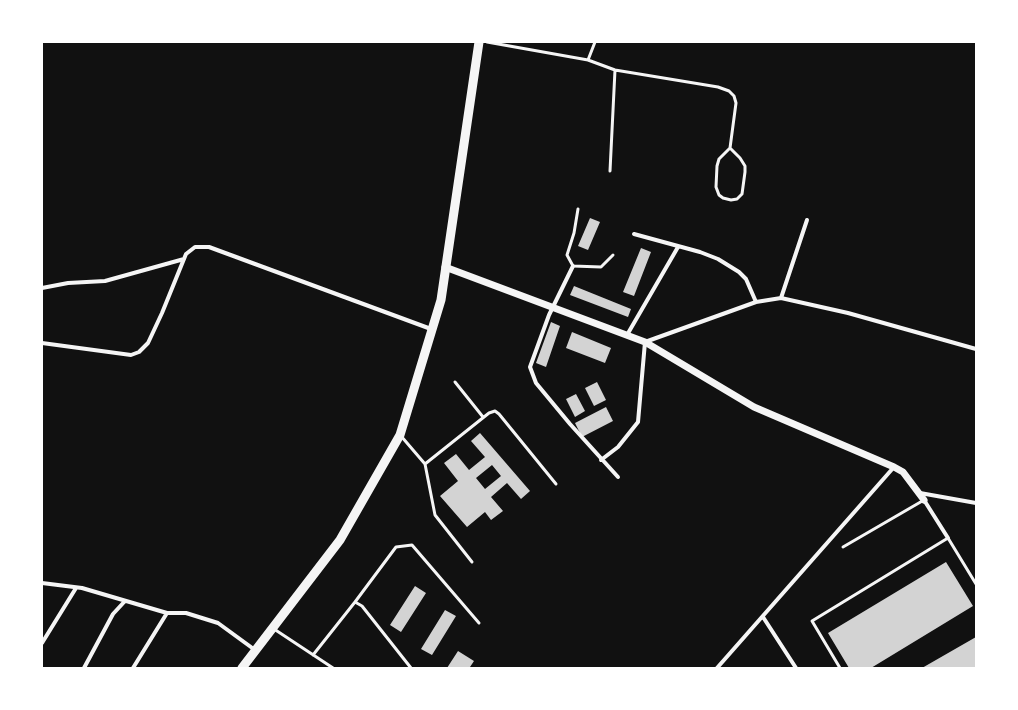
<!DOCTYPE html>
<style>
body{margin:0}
#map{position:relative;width:1018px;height:710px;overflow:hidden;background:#111;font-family:Cabin,sans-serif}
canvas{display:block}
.frame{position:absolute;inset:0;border:43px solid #fff;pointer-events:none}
</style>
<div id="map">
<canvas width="1018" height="710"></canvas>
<div class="frame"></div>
</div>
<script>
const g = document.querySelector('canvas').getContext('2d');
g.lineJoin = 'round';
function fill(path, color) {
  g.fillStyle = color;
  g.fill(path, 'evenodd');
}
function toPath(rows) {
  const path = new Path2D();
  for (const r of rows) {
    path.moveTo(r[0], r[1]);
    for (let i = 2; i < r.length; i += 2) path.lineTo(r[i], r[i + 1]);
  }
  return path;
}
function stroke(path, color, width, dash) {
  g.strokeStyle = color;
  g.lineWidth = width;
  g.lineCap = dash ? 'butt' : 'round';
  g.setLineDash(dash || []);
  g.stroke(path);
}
const building = toPath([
 [590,218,600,222,588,250,578,246],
 [641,248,651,252,634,296,623,292],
 [574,286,631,309,628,317,570,295],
 [551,322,560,326,546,367,536,363],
 [572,332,611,348,605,363,566,348],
 [597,382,606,400,594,406,585,388],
 [576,394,585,411,575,417,566,399],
 [606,407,613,421,582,437,575,423],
 [480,433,530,491,521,499,507,483,491,497,503,511,491,520,485,512,467,527,440,496,458,481,444,463,456,454,469,470,485,457,471,441],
 [492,465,501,476,485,489,476,478],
 [946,562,973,606,871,668,849,668,828,633],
 [415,586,426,593,401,632,390,625],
 [445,610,456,616,432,655,421,649],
 [976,637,976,668,922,668],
 [458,651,474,661,470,667,472,668,447,668]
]);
const service = toPath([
 [487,42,588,60,615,70,718,87,729,91,734,96,736,103,730,148,719,159,717,166,716,187,719,195,723,198,731,200,737,199,742,194,745,172,745,166,740,158,730,148],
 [588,60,595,42],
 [610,171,615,70],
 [578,209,574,233,567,255,573,266,601,267,613,255],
 [455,382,483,417],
 [401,436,425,464,489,413,495,411,499,414,556,484],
 [425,464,435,515,472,562],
 [843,547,924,500],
 [355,602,396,547,412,545,479,623],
 [274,629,333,668],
 [313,655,355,602,362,606,411,668],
 [840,668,812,621,948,538,976,584]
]);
const minor = toPath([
 [634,234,700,252,718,259,739,272,746,279,756,302],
 [573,266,549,315,530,367,536,383,570,424,618,477],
 [42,288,68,283,105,281,184,259],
 [781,298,807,220],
 [627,335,678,247],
 [42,343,131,355,139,352,148,343,162,313,186,254,195,247,209,247,431,329],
 [601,460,618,447,638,422,645,342,756,302,781,298,848,313,976,349],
 [920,493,976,503],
 [924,500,948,538],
 [42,583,82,588,167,613,186,613,218,623,255,650],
 [763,617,796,668],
 [42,643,76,588],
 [84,668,113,614,125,601],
 [133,668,167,613],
 [717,668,894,467]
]);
const tertiary = toPath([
 [445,267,645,342,754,407,894,467,903,472,924,500]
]);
const primary = toPath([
 [242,668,340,540,400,435,441,300,479,42]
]);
fill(building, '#d3d3d3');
stroke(service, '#f5f5f5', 3);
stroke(minor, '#f5f5f5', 4);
stroke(tertiary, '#f5f5f5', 7);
stroke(primary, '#f5f5f5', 9);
</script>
